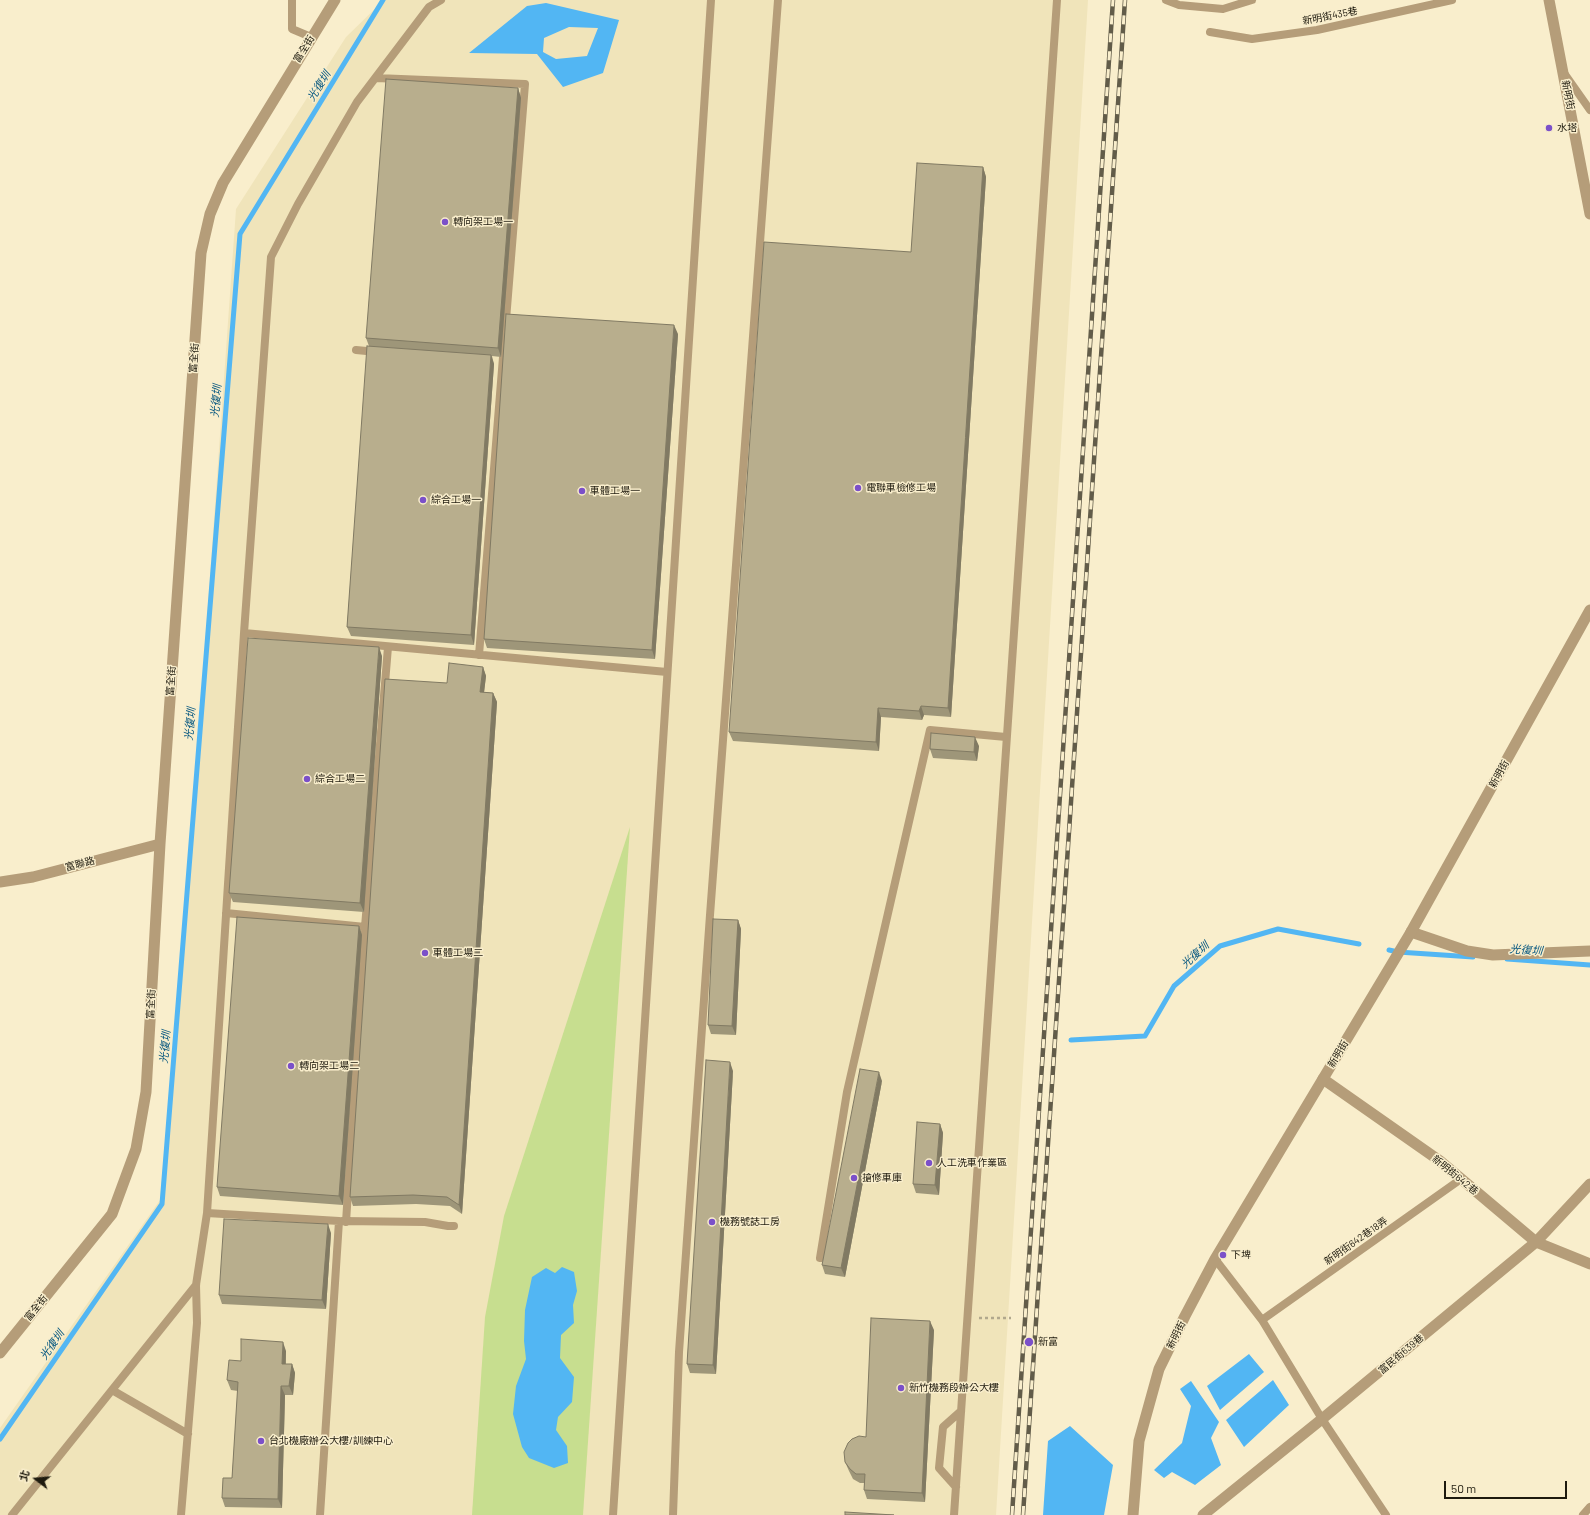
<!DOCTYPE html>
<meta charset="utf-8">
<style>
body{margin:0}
#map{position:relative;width:1590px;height:1515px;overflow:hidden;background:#f9eecc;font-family:Barlow,"Noto Sans TC",sans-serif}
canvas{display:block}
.north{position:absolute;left:16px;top:1459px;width:40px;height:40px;-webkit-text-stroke:3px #f9eecc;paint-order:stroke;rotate:286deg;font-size:11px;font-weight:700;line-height:16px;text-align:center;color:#1e1a0e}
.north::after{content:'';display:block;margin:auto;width:14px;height:18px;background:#1e1a0e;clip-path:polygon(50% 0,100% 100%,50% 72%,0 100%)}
.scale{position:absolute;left:1444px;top:1481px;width:123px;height:18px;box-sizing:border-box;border:2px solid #1e1a0e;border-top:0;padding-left:5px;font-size:12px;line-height:14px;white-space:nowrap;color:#1e1a0e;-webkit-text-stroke:3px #f9eecc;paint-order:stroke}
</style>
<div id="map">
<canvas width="1590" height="1515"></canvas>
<div class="north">北</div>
<div class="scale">50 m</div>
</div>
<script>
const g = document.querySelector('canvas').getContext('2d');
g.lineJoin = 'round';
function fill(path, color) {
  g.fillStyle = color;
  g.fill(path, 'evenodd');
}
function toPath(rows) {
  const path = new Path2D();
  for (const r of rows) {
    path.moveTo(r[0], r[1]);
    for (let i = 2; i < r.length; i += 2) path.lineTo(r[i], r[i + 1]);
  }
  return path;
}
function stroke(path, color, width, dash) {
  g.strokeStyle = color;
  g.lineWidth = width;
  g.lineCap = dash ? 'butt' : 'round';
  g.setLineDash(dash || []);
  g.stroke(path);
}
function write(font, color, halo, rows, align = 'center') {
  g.font = font + ' Barlow,"Noto Sans TC",sans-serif';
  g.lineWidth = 3;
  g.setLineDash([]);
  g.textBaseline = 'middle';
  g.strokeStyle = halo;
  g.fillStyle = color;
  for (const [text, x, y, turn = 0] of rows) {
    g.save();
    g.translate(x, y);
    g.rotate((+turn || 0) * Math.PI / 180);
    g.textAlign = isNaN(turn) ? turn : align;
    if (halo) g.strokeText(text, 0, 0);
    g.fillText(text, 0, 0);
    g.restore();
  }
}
const built = toPath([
 [384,0,1088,0,996,1515,0,1515,0,1428,160,1200,192,830,236,209,346,37]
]);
const green = toPath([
 [630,827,583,1515,472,1515,485,1317,504,1216]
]);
const water = toPath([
 [546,3,619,20,603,73,563,87,537,54,469,53,527,6],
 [569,27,598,28,587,56,556,59,543,52,544,38],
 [562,1267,574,1272,577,1291,573,1305,574,1323,561,1335,560,1358,574,1377,572,1402,558,1417,556,1430,567,1446,568,1463,554,1468,529,1458,522,1447,513,1414,516,1386,526,1359,524,1341,525,1310,532,1277,546,1268,555,1273],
 [1249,1354,1264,1372,1220,1410,1207,1386],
 [1273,1380,1289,1405,1244,1447,1226,1420],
 [1191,1381,1219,1422,1211,1438,1221,1465,1195,1485,1172,1472,1164,1478,1154,1470,1182,1443,1191,1406,1180,1389],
 [1070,1426,1113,1465,1104,1515,1043,1515,1048,1441]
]);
const stream = toPath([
 [1389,950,1398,952,1473,957],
 [1507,959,1590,965],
 [1071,1040,1145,1036,1174,986,1220,946,1278,929,1359,944],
 [0,1439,162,1204,240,234,383,0]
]);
const path = toPath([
 [979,1318,1011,1318]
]);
const service = toPath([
 [292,0,292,29,311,37],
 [1166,0,1179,5,1223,9,1252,0],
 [1210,32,1252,39,1317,30,1452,0],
 [1564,73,1590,110],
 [376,78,525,84,479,655],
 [356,350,377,352],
 [244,633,667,672],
 [226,913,365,927],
 [207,1213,339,1221,320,1515],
 [342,1221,425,1222,448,1226,454,1226],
 [346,1222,365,927,388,647],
 [820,1258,847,1092,930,730,1006,737],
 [1215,1259,1262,1320,1322,1419,1386,1515],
 [1262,1320,1461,1179],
 [112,1390,188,1434],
 [956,1487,939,1468,943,1427,961,1411],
 [12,1515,196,1285],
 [181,1515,197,1323,196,1285,207,1213,244,633,271,257,298,204,357,102,429,7,441,0],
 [613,1515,711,0],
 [673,1515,679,1352,710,915,778,0],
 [954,1515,1057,0],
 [1583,1515,1590,1507]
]);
const minor = toPath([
 [0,882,33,877,160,844],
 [1411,932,1467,951,1493,955,1590,951],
 [1323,1079,1440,1161,1536,1242,1590,1264],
 [0,1353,112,1214,136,1149,146,1092,160,844,201,253,210,214,223,183,335,0],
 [1203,1515,1322,1419,1536,1242,1590,1184]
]);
const tertiary = toPath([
 [1549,0,1590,214],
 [1133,1515,1139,1441,1159,1369,1185,1316,1215,1259,1411,932,1590,610]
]);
const rail = toPath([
 [1012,1515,1113,0],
 [1023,1515,1125,0]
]);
const wall = toPath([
 [518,88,521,98,501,357,492,356,494,364,474,645,351,636,347,627,369,346,366,338],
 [983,167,986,177,951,717,924,715,922,720,881,717,879,751,733,741,729,732,911,252],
 [678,334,655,659,487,648,484,639],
 [382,656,364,912,233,902,229,893],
 [483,667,486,676,484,692,493,693,497,702,462,1214,450,1206,416,1204,353,1206,350,1197,447,683],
 [979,746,977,761,933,758,930,749],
 [738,920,741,929,736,1035,711,1034,708,1025],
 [359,926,362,935,343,1205,220,1196,217,1187],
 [733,1071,716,1374,690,1373,687,1364],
 [882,1081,845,1277,825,1274,822,1265],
 [940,1124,943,1133,939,1195,916,1193,913,1184],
 [331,1233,326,1309,222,1304,219,1295],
 [934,1330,925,1502,867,1499,864,1490,864,1483,860,1483,853,1479,849,1471,845,1462,866,1437],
 [286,1351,286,1364,292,1364,295,1373,293,1395,285,1395,282,1508,225,1507,222,1498,232,1478,238,1391,231,1390,227,1380,241,1361]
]);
const shadedWall = toPath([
 [518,88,521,98,501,357,498,348],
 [983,167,986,177,951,717,948,708],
 [674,325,678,334,655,659,652,650],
 [491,355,494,364,474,645,471,635],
 [379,647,382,656,364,912,360,903],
 [483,667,486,676,483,701,480,692],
 [493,693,497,702,462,1214,459,1205],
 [921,706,924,715,922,720,919,711],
 [878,708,881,717,879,751,876,742],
 [975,737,979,746,977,761,974,752],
 [738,920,741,929,736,1035,732,1026],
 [359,926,362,935,343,1205,339,1196],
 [730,1062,733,1071,716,1374,713,1365],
 [879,1072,882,1081,845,1277,841,1268],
 [940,1124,943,1133,939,1195,935,1185],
 [328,1224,331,1233,326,1309,322,1300],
 [930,1321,934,1330,925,1502,922,1493],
 [283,1342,286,1351,285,1373,282,1364],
 [292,1364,295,1373,293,1395,289,1386],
 [281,1386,285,1395,282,1508,278,1499]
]);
const building = toPath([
 [386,79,518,88,498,348,366,338,386,79],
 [917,163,983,167,948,708,921,706,919,711,878,708,876,742,729,732,764,242,911,252,917,163],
 [506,314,674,325,652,650,484,639,506,314],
 [367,346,491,355,471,635,347,627,367,346],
 [248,638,379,647,360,903,229,893,248,638],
 [449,663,483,667,480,692,493,693,459,1205,447,1197,413,1195,350,1197,385,679,447,683,449,663],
 [931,733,975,737,974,752,930,749,931,733],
 [237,917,359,926,339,1196,217,1187,237,917],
 [713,919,738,920,732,1026,708,1025,713,919],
 [706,1060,730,1062,713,1365,687,1364,706,1060],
 [860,1069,879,1072,841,1268,822,1265,860,1069],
 [917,1122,940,1124,935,1185,913,1184,917,1122],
 [224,1219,328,1224,322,1300,219,1295,224,1219],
 [871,1318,930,1321,922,1493,864,1490,865,1474,856,1474,850,1469,845,1462,844,1452,848,1443,852,1439,859,1436,866,1437,871,1318],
 [241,1339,283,1342,282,1364,292,1364,289,1386,281,1386,278,1499,222,1498,223,1478,232,1478,238,1382,227,1380,229,1360,241,1361,241,1339],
 [845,1512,894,1515,845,1515,845,1512]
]);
const markers = [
 [1549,128,4,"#7b50c9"],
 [445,222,4,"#7b50c9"],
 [858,488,4,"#7b50c9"],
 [582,491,4,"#7b50c9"],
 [423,500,4,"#7b50c9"],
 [307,779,4,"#7b50c9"],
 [425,953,4,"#7b50c9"],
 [291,1066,4,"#7b50c9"],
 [929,1163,4,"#7b50c9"],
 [854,1178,4,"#7b50c9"],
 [712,1222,4,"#7b50c9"],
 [1223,1255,4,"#7b50c9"],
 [1029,1342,5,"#7b50c9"],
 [901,1388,4,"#7b50c9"],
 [261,1441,4,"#7b50c9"]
];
const streetNames = [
 ["新明街435巷",1330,16,-11],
 ["富全街",304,49,-58],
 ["新明街",1568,95,79],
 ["富全街",194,358,-86],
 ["富全街",171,681,-86],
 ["新明街",1499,774,-61],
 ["富聯路",80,864,-15],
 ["富全街",151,1004,-87],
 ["新明街",1338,1054,-59],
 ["新明街642巷",1455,1175,39],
 ["新明街642巷18弄",1356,1241,-35],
 ["富全街",36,1308,-51],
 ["新明街",1176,1335,-64],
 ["富民街639巷",1401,1354,-40]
];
const poiNames = [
 ["水塔",1557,128],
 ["轉向架工場一",453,222],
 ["電聯車檢修工場",866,488],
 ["車體工場一",590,491],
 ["綜合工場一",431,500],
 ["綜合工場二",315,779],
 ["車體工場二",433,953],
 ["轉向架工場二",299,1066],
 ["人工洗車作業區",937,1163],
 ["搶修車庫",862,1178],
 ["機務號誌工房",720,1222],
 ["下埤",1231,1255],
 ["新富",1038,1342],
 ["新竹機務段辦公大樓",909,1388],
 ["台北機廠辦公大樓/訓練中心",269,1441]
];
const waterNames = [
 ["光復圳",319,86,-58],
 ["光復圳",216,401,-85],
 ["光復圳",190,724,-85],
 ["光復圳",1526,950,4],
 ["光復圳",1195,955,-42],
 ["光復圳",165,1047,-85],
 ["光復圳",52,1345,-55]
];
fill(built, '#f0e4ba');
fill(green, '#c7de8f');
fill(water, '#52b6f3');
stroke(stream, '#52b6f3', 5);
stroke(path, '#b1a88d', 2.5, [3, 3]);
stroke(service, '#b59d79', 8);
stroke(minor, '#b59d79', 11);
stroke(tertiary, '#b59d79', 11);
stroke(rail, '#625c49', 4.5);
stroke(rail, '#f9eecc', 3, [9]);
fill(wall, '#9e9679');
fill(shadedWall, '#817a63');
fill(building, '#b8ae8d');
stroke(building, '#817a63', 1);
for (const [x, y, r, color] of markers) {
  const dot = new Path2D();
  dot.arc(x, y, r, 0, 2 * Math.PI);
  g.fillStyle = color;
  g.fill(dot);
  stroke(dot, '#f9eecc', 1.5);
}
write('10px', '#1e1a0e', '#f9eecc', streetNames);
write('10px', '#1e1a0e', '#f9eecc', poiNames, 'left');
write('italic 11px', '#085880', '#f9eecc', waterNames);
</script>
